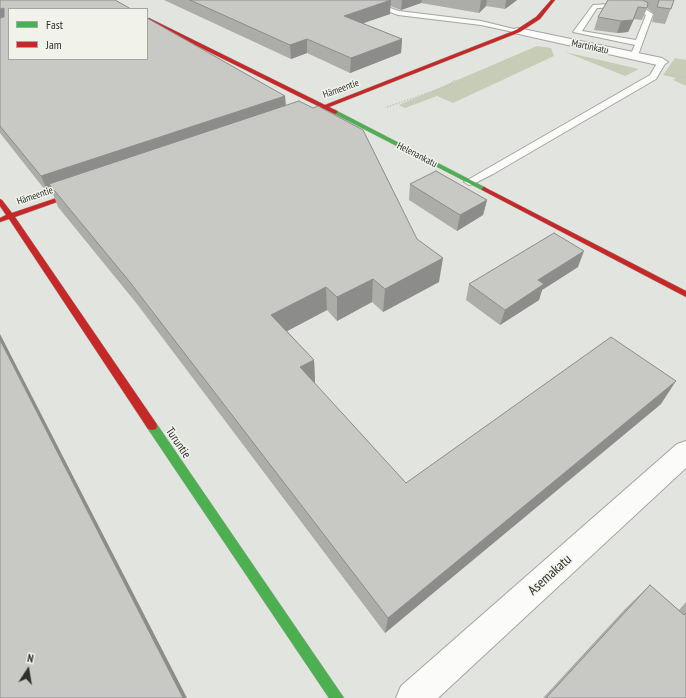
<!DOCTYPE html>
<meta charset="utf-8">
<style>
body{margin:0}
#map{position:relative;width:686px;height:698px;overflow:hidden;background:#e2e4df;font-family:"PT Sans Narrow",sans-serif}
canvas{display:block}
.legend{position:absolute;left:8px;top:8px;width:140px;height:52px;box-sizing:border-box;background:#f1f3eb;border:1px solid #a3a59f;margin:0;padding:5px 7px;list-style:none;font-size:12px;color:#2f302d}
.legend li{display:flex;align-items:center;gap:8px;height:20px}
.legend b{width:20px;border:1px solid #a3a59f}
.north{position:absolute;left:8px;top:650px;width:40px;height:40px;-webkit-text-stroke:3px #f1f3eb;paint-order:stroke;rotate:12deg;font-size:11px;font-weight:700;line-height:16px;text-align:center;color:#2f302d}
.north::after{content:'';display:block;margin:auto;width:14px;height:18px;background:#2f302d;clip-path:polygon(50% 0,100% 100%,50% 72%,0 100%)}
</style>
<div id="map">
<canvas width="686" height="698"></canvas>
<ul class="legend">
<li><b style="height:5px;background:#4caf50"></b>Fast</li>
<li><b style="height:5px;background:#c62828"></b>Jam</li>
</ul>
<div class="north">N</div>
</div>
<script>
const g = document.querySelector('canvas').getContext('2d');
g.lineJoin = 'round';
function fill(path, color) {
  g.fillStyle = color;
  g.fill(path, 'evenodd');
}
function toPath(rows) {
  const path = new Path2D();
  for (const r of rows) {
    path.moveTo(r[0], r[1]);
    for (let i = 2; i < r.length; i += 2) path.lineTo(r[i], r[i + 1]);
  }
  return path;
}
function stroke(path, color, width, dash) {
  g.strokeStyle = color;
  g.lineWidth = width;
  g.lineCap = dash ? 'butt' : 'round';
  g.setLineDash(dash || []);
  g.stroke(path);
}
function write(font, color, halo, rows, align = 'center') {
  g.font = font + ' "PT Sans Narrow",sans-serif';
  g.lineWidth = 3;
  g.setLineDash([]);
  g.textBaseline = 'middle';
  g.strokeStyle = halo;
  g.fillStyle = color;
  for (const [text, x, y, turn = 0] of rows) {
    g.save();
    g.translate(x, y);
    g.rotate((+turn || 0) * Math.PI / 180);
    g.textAlign = isNaN(turn) ? turn : align;
    if (halo) g.strokeText(text, 0, 0);
    g.fillText(text, 0, 0);
    g.restore();
  }
}
const green = toPath([
 [537,46,551,48,554,56,453,103,437,96,405,108,399,105],
 [565,52,639,69,625,76],
 [675,58,686,60,686,86,673,80,676,78,663,75]
]);
const path = toPath([
 [679,76,686,77],
 [387,107,448,86,456,79]
]);
const lane = toPath([
 [358,0,367,0,399,11,481,21,522,31,518,33,481,25,398,15,358,0],
 [625,3,642,7,653,14,637,58,630,56,635,45,573,32,593,5,625,3],
 [625,7,638,10,646,15,636,40,582,31,597,8,625,7],
 [659,60,666,62,656,79,493,174,473,184,469,185,464,182,650,75,659,60]
]);
const street = toPath([
 [518,28,662,58,668,62,662,66,514,33,512,31,514,29,518,28],
 [686,441,686,468,438,698,396,698,401,686,677,444,686,441]
]);
const fast = toPath([
 [335,110,486,188,487,189,486,190,482,190,333,113,332,112,335,110],
 [152,422,156,423,344,698,329,698,148,429,147,426,148,423,152,422]
]);
const jam = toPath([
 [551,0,555,0,540,19,520,32,329,107,337,111,338,112,335,114,324,109,314,111,314,109,320,107,147,21,147,18,149,18,325,105,516,30,536,17,551,0],
 [484,187,686,291,686,297,482,190,482,188,484,187],
 [83,189,86,191,85,192,15,217,156,423,157,426,156,429,152,430,148,429,9,219,0,222,0,218,6,215,0,206,0,199,2,200,12,213,83,189]
]);
const wall = toPath([
 [0,0,285,96,286,105,417,239,439,282,383,312,372,302,337,321,327,310,287,331,314,360,315,383,314,383,406,483,661,404,385,633,137,304,58,207,53,194,49,195,0,133],
 [164,0,517,0,505,9,486,6,479,13,421,3,401,10,390,6,390,14,362,23,402,39,401,53,350,73,307,53,291,59],
 [608,0,674,0,665,24,652,22,654,14,647,8,642,20,634,19,628,32,617,33,594,30,598,17],
 [410,184,487,200,483,215,457,231,409,200],
 [578,267,542,290,539,300,500,325,466,300,469,284],
 [650,585,679,610,686,602,686,698,543,698,625,609]
]);
const shadedWall = toPath([
 [391,0,390,14,344,30,344,16],
 [402,0,422,0,421,3,401,10],
 [481,0,487,0,486,6,479,13],
 [506,0,517,0,505,9],
 [638,7,634,19,628,32,617,33,621,21],
 [4,8,9,22,0,27,0,9],
 [307,39,307,53,291,59,290,45],
 [402,39,401,53,350,73,351,58],
 [285,96,286,114,49,184,53,194,49,195,41,176],
 [487,200,483,215,457,231,460,215],
 [584,251,578,267,542,290,539,300,500,325,505,310,538,280],
 [443,258,439,282,383,312,385,289],
 [373,279,372,302,337,321,337,297],
 [326,287,327,310,274,338,271,315],
 [0,334,187,698,183,698,0,340],
 [314,360,315,383,302,390,300,367],
 [676,381,661,404,385,633,388,618]
]);
const building = toPath([
 [0,0,115,0,131,9,9,9,9,59,147,59,147,18,285,96,41,176,0,126,0,18,4,17,4,8,0,9,0,0],
 [190,0,391,0,344,16,402,39,351,58,307,39,290,45,190,0],
 [608,0,643,0,648,3,647,8,638,7,633,20,621,21,598,17,608,0],
 [659,0,674,0,671,9,657,7,659,0],
 [299,101,313,108,318,106,363,130,417,239,443,258,385,289,373,279,337,297,326,287,271,315,314,360,300,367,406,483,611,337,676,381,388,618,129,281,49,184,299,101],
 [436,171,487,200,460,215,410,184,436,171],
 [554,233,584,251,538,280,544,284,505,310,469,284,554,233],
 [0,340,183,698,0,698,0,340],
 [650,585,684,615,686,613,686,698,546,698,650,585]
]);
const farStreetnames = [
 ["Martinkatu",590,47,12],
 ["Hämeentie",341,89,-20],
 ["Helenankatu",417,155,27],
 ["Hämeentie",35,196,-19]
];
const streetNames = [
 ["Turuntie",178,443,56]
];
const nearStreetnames = [
 ["Asemakatu",550,575,-42]
];
fill(green, '#c6ccb5');
stroke(lane, '#a3a5a1', 2);
stroke(street, '#a3a5a1', 2);
stroke(fast, '#a3a5a1', 1);
stroke(jam, '#a3a5a1', 1);
stroke(path, '#c4c5c3', 1.5, [1.5, 1.5]);
fill(lane, '#fbfbfa');
fill(street, '#fbfbfa');
fill(fast, '#4caf50');
fill(jam, '#c62828');
fill(wall, '#acaca9');
fill(shadedWall, '#8c8c8a');
fill(building, '#c8c8c5');
stroke(building, '#8c8c8a', 1);
write('10px', '#2f302d', '#f1f3eb', farStreetnames);
write('12px', '#2f302d', '#f1f3eb', streetNames);
write('14px', '#2f302d', '#f1f3eb', nearStreetnames);
</script>
